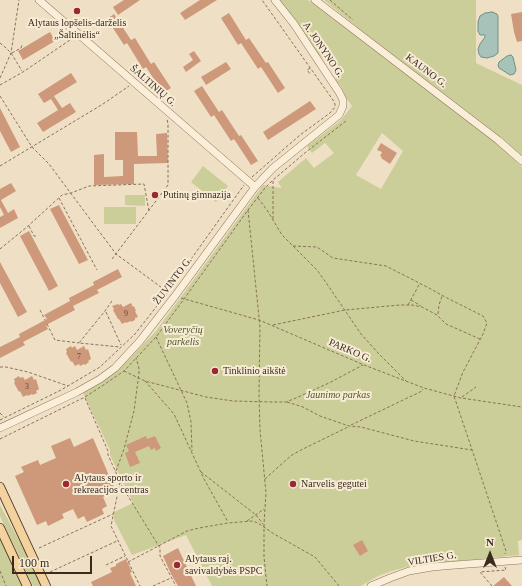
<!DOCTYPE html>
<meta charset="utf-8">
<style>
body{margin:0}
#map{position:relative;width:522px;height:586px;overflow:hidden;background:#efe0c5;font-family:"Times New Roman",serif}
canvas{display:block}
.north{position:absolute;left:470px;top:534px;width:40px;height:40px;-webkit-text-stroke:3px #f7ebd5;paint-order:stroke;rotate:0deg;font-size:11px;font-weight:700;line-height:16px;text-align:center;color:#3b2b1f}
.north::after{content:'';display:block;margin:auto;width:14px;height:18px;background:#3b2b1f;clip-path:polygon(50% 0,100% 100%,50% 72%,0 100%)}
.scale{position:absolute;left:12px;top:556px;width:80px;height:18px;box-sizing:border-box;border:2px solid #3b2b1f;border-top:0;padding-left:5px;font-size:12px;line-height:14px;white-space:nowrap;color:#3b2b1f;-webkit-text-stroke:3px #f7ebd5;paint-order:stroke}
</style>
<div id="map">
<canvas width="522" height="586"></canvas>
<div class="north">N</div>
<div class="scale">100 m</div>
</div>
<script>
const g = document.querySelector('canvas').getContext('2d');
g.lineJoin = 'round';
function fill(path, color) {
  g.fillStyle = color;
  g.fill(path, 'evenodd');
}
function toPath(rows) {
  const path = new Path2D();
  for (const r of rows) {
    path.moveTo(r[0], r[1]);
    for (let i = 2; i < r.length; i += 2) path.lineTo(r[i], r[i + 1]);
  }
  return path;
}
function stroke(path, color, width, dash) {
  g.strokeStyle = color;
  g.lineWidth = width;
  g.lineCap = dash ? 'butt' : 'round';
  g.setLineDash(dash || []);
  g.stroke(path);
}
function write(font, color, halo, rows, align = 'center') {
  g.font = font + ' "Times New Roman",serif';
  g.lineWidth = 4;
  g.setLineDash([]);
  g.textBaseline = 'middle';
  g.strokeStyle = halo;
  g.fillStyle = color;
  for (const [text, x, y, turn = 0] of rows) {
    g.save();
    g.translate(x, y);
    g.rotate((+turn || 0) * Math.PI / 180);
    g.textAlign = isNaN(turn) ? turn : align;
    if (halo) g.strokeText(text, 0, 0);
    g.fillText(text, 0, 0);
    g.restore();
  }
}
const green = toPath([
 [279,0,308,0,483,132,501,147,522,167,522,540,518,541,519,555,410,566,392,571,378,576,361,586,212,586,186,535,132,555,114,520,114,512,133,503,110,455,110,450,83,393,110,375,132,356,156,331,263,185,281,188,281,187,278,182,306,158,314,168,334,153,325,143,312,153,307,146,340,121,345,115,352,106,346,98,342,88,335,79,338,76,330,65,316,52],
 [382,133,403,151,381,189,356,175],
 [324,0,476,0,476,63,522,85,522,156,502,138,479,120,367,35],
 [203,166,228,186,216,202,191,182],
 [125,195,145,195,145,206,125,205],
 [104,207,136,207,136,224,104,224],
 [0,505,26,553,42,586,33,586,0,516],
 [0,538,23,586,0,586]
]);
const water = toPath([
 [492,12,497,14,498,16,498,53,494,56,487,58,481,57,479,54,478,49,480,44,485,37,485,35,480,35,478,31,478,22,480,16,485,13,492,12],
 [511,55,513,57,516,70,514,74,510,75,499,68,498,65,499,62,507,56,511,55]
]);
const building = toPath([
 [124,0,140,0,118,15,113,7],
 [200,0,217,0,185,20,180,13],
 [522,12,522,41,517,42,514,32,511,14],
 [229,13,246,40,249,38,266,63,268,62,285,88,278,93,261,67,258,69,241,43,238,45,221,18],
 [114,14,131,40,135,38,151,64,154,62,171,88,163,93,146,67,143,69,127,43,124,45,107,19],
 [50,32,55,41,23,60,18,51],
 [194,51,201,61,186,72,183,67,193,60,189,54],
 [226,62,231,69,206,85,201,77],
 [71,73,77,82,54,96,62,108,70,103,76,112,43,132,37,123,58,110,51,99,44,103,38,94],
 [202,86,219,112,222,110,239,136,241,135,258,161,251,165,234,139,231,141,214,115,211,117,194,91],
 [310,101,316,109,268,140,263,132],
 [0,108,20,147,11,152,0,131],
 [115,132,137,132,138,156,157,156,156,134,167,133,168,163,134,164,134,184,94,185,94,155,104,154,104,177,123,176,123,160,115,160],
 [381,143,397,153,390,164,381,158,382,157,380,156,382,152,377,150],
 [11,183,16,191,1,200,8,213,14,209,18,218,0,228,0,217,4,215,0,207,0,189],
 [59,205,88,260,79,264,50,209],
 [29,231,58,286,49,291,20,236],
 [0,262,27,312,18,317,0,283],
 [118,269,122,277,97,290,99,293,73,306,75,310,46,325,48,329,23,342,25,345,0,358,0,347,20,337,19,334,47,319,44,315,70,301,69,298,94,285,93,282],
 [131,303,133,307,134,306,136,311,135,311,138,317,135,318,135,320,131,322,131,321,126,323,126,322,122,324,119,319,118,319,113,310,114,309,112,306,118,304,119,305,121,304,123,307],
 [71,346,72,348,75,346,77,350,84,346,86,350,88,349,91,359,88,361,89,362,85,365,84,364,80,366,79,364,75,366,72,361,71,362,66,353,67,352,66,349],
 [19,376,20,378,23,377,25,380,32,376,34,380,36,379,39,389,36,391,37,393,33,395,32,394,28,396,27,395,23,397,20,391,19,392,14,383,15,382,14,379],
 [146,436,147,439,155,436,161,448,156,451,155,448,151,450,149,446,135,452,140,463,130,467,125,453,129,451,126,445],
 [70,438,74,447,93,438,116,492,103,497,107,506,102,509,104,514,87,522,84,516,78,519,73,509,62,514,64,518,48,526,46,521,37,525,15,476,24,472,21,467,38,460,40,465,56,458,51,446],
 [362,540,368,551,360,556,353,545],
 [178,548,196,586,178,586,171,574,163,556],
 [126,559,132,572,130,573,136,586,93,586,91,582,112,572,110,568,116,566,116,564],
 [504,577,512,586,493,586]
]);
const path = toPath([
 [330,0,353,20],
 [0,43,6,48,11,53,22,71],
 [12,53,21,48,22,45],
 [310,68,307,70,311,75],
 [0,78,11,53,19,0],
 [0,85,23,72,73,38],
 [0,96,32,147,49,164,116,254,169,293],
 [0,166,103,104,129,86],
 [252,177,300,135,330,113,335,107,335,104,333,100,262,0],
 [59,198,97,270],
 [258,198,267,210,282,235,317,270,327,284,361,334,379,354,406,381],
 [248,210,260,327,259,394,260,430,266,493,264,524,264,557,267,586],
 [273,219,273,180],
 [29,226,34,236,36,236],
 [293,246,317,247,333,258,386,266,429,288,445,297,483,316,487,323,483,334,463,372,454,396,506,551,505,554],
 [0,249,27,227,62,195,71,193,89,186,144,184,149,211],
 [112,259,168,185,168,124,167,119],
 [181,298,259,320,364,365,424,388,461,398,522,407],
 [411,300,421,306],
 [112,301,105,311,87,333,79,343,120,347],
 [408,305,420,283],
 [40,310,45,320],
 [106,312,121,345],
 [438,314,439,305,442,296],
 [47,324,55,340,79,343],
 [273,325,345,310,400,305,412,305,422,307,437,315,446,324,480,339],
 [156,337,187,403,191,422,192,451],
 [0,367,6,367,28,372,68,386],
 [124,371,145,381,206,397,233,401,272,402,286,402,296,398,329,383,363,365],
 [145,381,174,414,204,479,228,522],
 [462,397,476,387],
 [85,398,108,451,108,455,123,488,160,548,160,556,176,586],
 [287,402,303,407,320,416,349,426,361,427,414,441,472,450],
 [0,413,4,417],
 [0,420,61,390,100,367,135,334,164,297,244,185],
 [351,425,422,391,423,389],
 [0,439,85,397,105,384,124,371,156,337,184,299,248,210,265,188,273,180,306,152,346,121],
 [116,471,124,449,134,411,139,373,139,368,136,358],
 [201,472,256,515,263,524],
 [265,479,286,460,292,455,301,450,348,427],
 [120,482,111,526,140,586],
 [247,521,264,509],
 [39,548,113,514],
 [128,562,187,531,199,528,228,523,252,521,258,523,274,534,315,557,339,586],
 [106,565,125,556],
 [0,571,6,586],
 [50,572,117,541],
 [153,586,171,578],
 [492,586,480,572,506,570,505,567]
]);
const minor = toPath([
 [39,0,255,187],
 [315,0,498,140,522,161],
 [0,428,77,392,100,379,115,368,140,341,175,296,255,187,273,168,339,115,343,106,343,100,339,92,294,24,275,0],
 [371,586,390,578,409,571,432,567,455,565,522,560]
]);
const major = toPath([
 [0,487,46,586],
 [0,528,27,586]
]);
const markers = [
 [77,11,4,"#9c2931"],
 [155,195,4,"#9c2931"],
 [215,371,4,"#9c2931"],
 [66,484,4,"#9c2931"],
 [293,484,4,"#9c2931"],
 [177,565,4,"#9c2931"]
];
const numberNames = [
 ["9",126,314],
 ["7",79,357],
 ["3",27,387]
];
const poiNames = [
 ["Alytaus lopšelis-darželis",77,23,"center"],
 ["„Šaltinėlis“",77,35,"center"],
 ["Putinų gimnazija",163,195],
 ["Tinklinio aikštė",223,371],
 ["Alytaus sporto ir",74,478],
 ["rekreacijos centras",74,490],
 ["Narvelis gegutei",301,484],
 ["Alytaus raj.",185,559],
 ["savivaldybės PSPC",185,571]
];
const streetNames = [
 ["A. JONYNO G.",323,50,56],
 ["KAUNO G.",426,71,37],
 ["ŠALTINIŲ G.",153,86,41],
 ["ŽUVINTO G.",173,281,-53],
 ["PARKO G.",350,351,23],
 ["VILTIES G.",432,559,-9]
];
const parkNames = [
 ["Voveryčių",183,330],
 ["parkelis",183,342],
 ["Jaunimo parkas",338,395]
];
fill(green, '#cbce99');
fill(water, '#a7c3b9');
stroke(water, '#6d9286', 1);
fill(building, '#ce987a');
stroke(minor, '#8b715a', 8);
stroke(major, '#59402f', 10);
stroke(path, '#8b715a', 1, [3, 2]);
stroke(minor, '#faeed9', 7);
stroke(major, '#f3d29d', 8);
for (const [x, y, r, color] of markers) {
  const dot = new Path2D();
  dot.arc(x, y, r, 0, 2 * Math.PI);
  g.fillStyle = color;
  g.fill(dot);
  stroke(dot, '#f7ebd5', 1.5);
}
write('8px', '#604636', null, numberNames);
write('10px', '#3b2b1f', '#f7ebd5', poiNames, 'left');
write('10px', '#3b2b1f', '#f7ebd5', streetNames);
write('italic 10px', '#4e5825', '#f7ebd5', parkNames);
</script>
